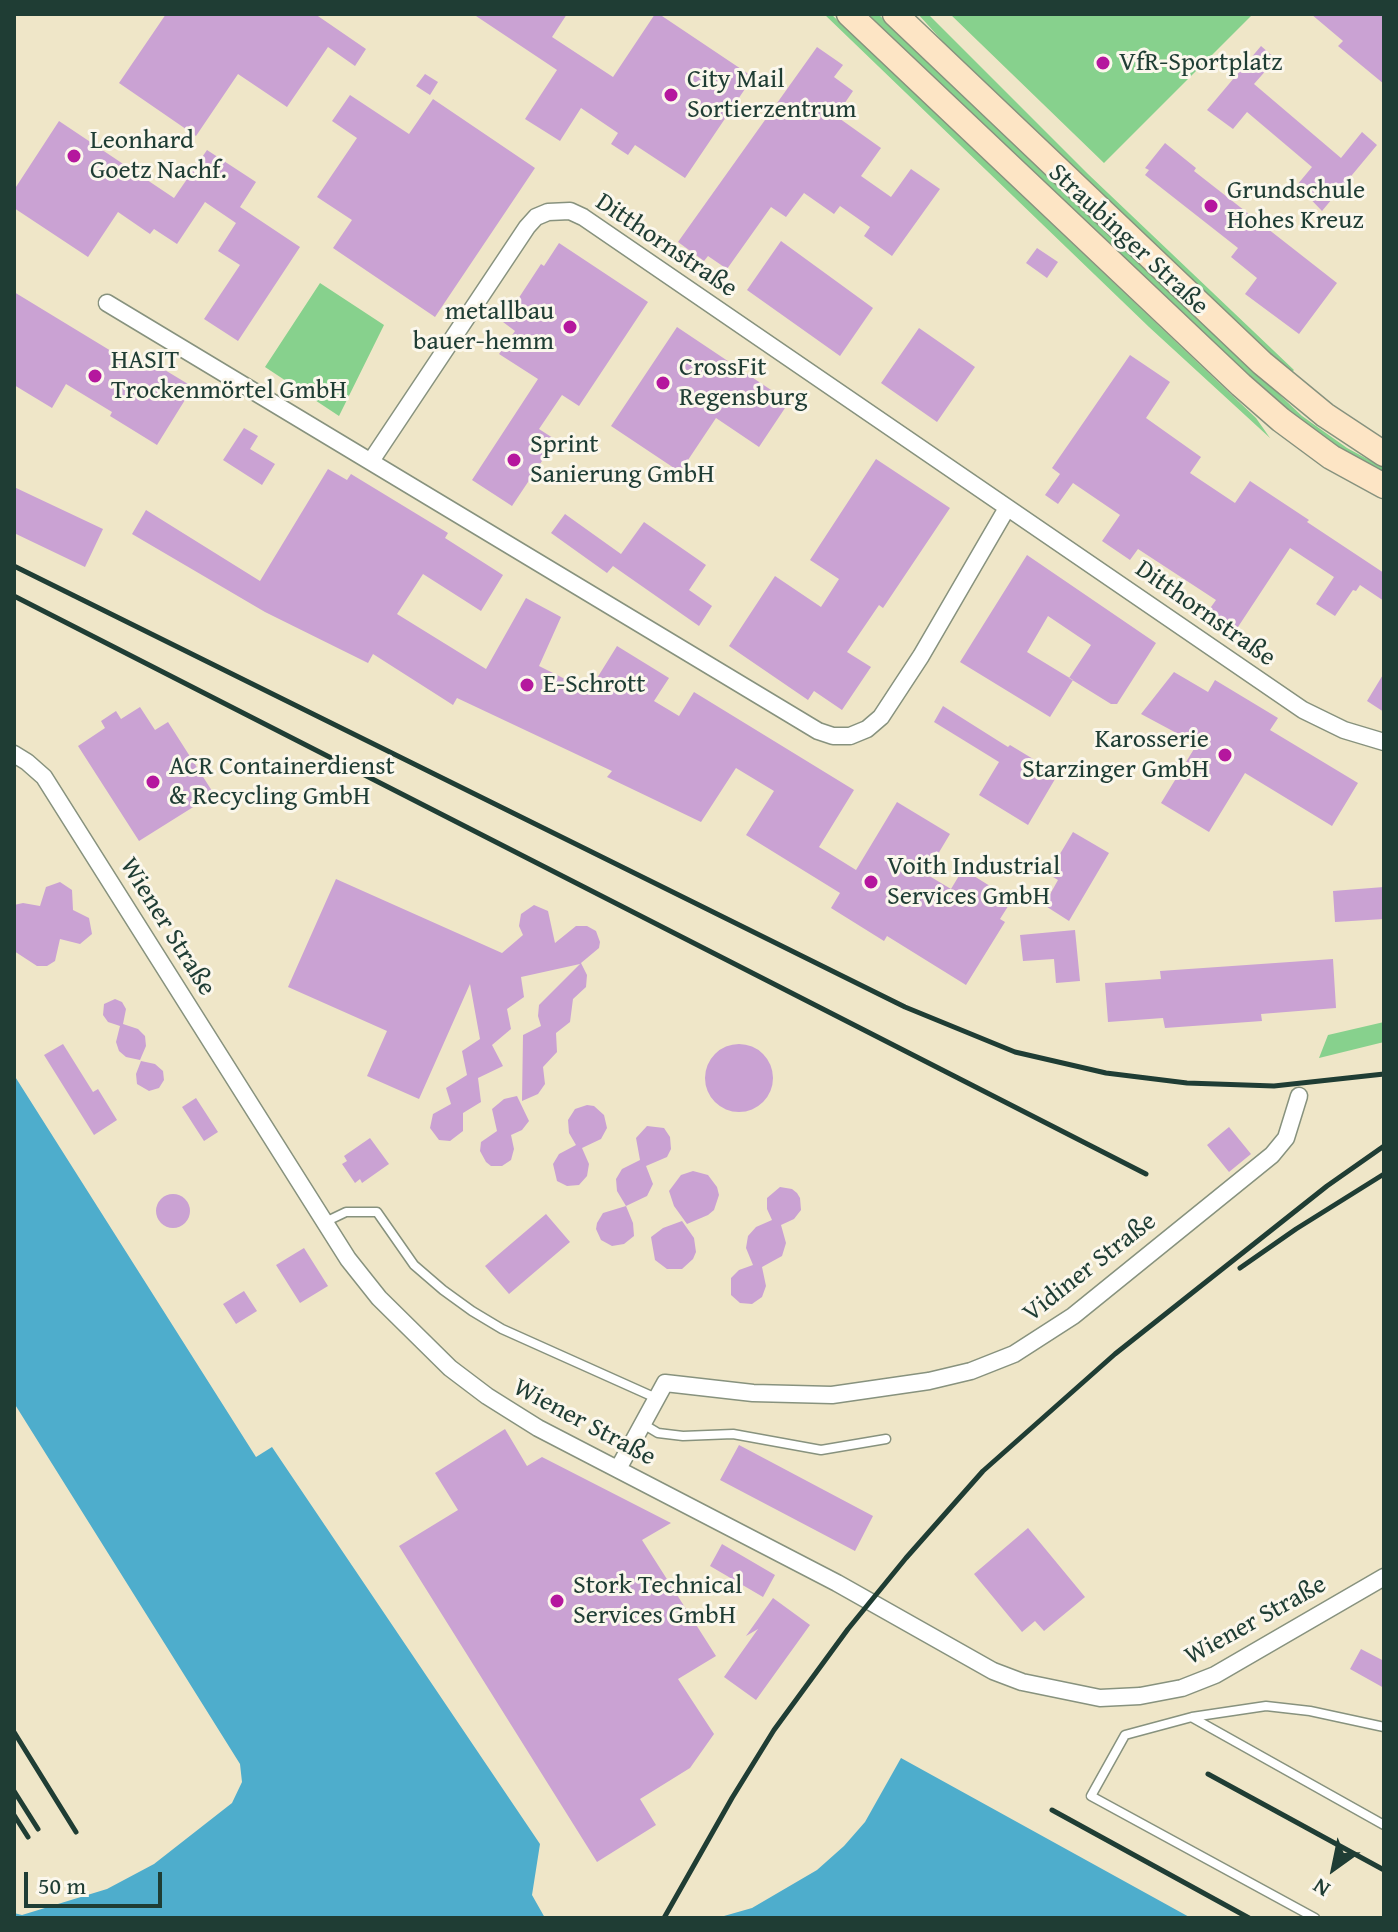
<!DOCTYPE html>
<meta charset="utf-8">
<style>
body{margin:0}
#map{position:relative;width:1398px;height:1932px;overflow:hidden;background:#efe6c8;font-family:"Gentium Book Plus",serif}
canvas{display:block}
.frame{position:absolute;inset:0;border:16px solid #1f3d34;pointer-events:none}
.north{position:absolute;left:1294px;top:1828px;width:80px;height:80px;-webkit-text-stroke:6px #fbf7ec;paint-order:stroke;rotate:213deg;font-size:22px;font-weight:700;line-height:32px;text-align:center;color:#1f3d34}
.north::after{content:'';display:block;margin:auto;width:28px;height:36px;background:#1f3d34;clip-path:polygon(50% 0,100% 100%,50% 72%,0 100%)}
.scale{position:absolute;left:24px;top:1872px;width:138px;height:36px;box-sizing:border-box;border:4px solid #1f3d34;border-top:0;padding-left:10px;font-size:24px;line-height:28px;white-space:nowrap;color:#1f3d34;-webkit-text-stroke:6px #fbf7ec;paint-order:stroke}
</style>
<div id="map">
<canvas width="1398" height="1932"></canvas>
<div class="frame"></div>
<div class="north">N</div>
<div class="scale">50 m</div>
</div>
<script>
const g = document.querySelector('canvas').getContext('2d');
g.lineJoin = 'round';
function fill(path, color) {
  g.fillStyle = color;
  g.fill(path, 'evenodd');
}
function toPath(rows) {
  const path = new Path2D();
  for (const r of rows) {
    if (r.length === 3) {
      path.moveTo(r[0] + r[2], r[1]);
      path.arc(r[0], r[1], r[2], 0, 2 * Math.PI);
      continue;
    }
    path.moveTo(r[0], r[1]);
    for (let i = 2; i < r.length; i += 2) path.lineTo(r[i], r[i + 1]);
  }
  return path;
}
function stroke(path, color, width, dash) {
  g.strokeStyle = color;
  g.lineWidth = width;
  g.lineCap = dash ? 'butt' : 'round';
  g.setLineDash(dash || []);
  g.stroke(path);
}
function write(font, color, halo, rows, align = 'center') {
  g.font = font + ' "Gentium Book Plus",serif';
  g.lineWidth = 6;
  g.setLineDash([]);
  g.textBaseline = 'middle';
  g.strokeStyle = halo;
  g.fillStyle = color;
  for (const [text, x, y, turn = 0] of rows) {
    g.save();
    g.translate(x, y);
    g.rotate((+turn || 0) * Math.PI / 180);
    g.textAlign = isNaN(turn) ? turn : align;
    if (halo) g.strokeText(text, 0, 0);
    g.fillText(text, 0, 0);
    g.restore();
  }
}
const green = toPath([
 [824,14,831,14,1256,418,1270,438,1149,327],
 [864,14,878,14,1302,416,1347,448,1384,468,1384,474,1339,449,1287,413],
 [918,14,928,14,1088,174,1294,370,1289,375,1087,183,945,44],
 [950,14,1253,14,1104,163],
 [320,283,384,325,339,416,265,367],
 [1384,1022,1384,1042,1319,1058,1328,1035]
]);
const water = toPath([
 [14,1075,256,1457,272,1447,540,1844,532,1895,545,1918,14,1918,14,1913,22,1915,107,1889,154,1864,232,1803,242,1782,240,1764,14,1403],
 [901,1758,1191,1918,717,1918,752,1908,817,1870,844,1846,865,1822]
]);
const building = toPath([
 [166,14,315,14,366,49,355,66,328,47,287,107,238,74,196,136,119,83],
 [473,14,567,14,552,37,613,77,655,14,659,14,753,77,685,178,635,145,628,155,611,144,618,133,581,108,560,141,525,119,557,70],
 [1311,14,1384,14,1384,84,1338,46,1343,41],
 [1261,46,1276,59,1254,84,1341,158,1362,132,1377,145,1322,211,1297,185,1312,167,1247,112,1233,129,1207,110],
 [817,47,843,65,834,77,853,91,836,116,881,148,861,176,891,197,911,169,940,189,892,256,864,236,870,227,840,206,834,214,804,193,786,217,771,207,727,269,708,256,704,261,678,242],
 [425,74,438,82,430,95,416,86],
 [350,95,409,134,433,99,535,168,435,317,333,248,352,220,317,197,357,138,332,121],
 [59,121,174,198,207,150,256,182,240,207,300,247,238,341,204,319,240,265,218,251,236,223,205,202,177,244,154,229,150,234,118,212,88,257,14,208,14,190],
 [1165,143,1196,168,1194,171,1337,283,1299,334,1245,294,1257,278,1231,257,1238,248,1145,175,1149,170,1145,168],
 [781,241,873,308,840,356,747,290],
 [559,243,648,302,579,406,562,395,539,429,556,440,512,506,472,480,538,379,499,354,515,331,503,322,541,264,544,266],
 [1037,248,1058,262,1047,278,1026,263],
 [14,292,139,368,145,358,193,387,157,445,110,416,112,412,66,384,52,408,14,385],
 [677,327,789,402,759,447,716,418,680,472,611,426],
 [919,328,975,367,937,422,881,383],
 [1130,355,1170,382,1146,418,1201,457,1190,473,1235,503,1250,481,1309,520,1307,522,1384,573,1384,601,1360,585,1356,591,1353,590,1335,616,1316,604,1334,577,1290,548,1236,630,1230,626,1228,629,1206,614,1216,600,1138,549,1130,560,1102,541,1120,515,1073,483,1058,504,1045,495,1060,474,1052,468],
 [244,428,258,436,250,449,275,464,262,485,223,460],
 [876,459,950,508,883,608,879,605,847,652,871,667,842,710,814,691,808,700,729,646,775,576,821,607,839,579,810,560],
 [328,469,347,480,351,474,448,533,445,538,503,575,481,611,423,574,397,614,486,669,526,598,561,617,539,666,589,691,617,646,669,678,654,701,679,716,694,692,854,790,819,847,856,870,897,802,950,834,926,874,951,889,963,869,1012,900,1000,919,1005,922,966,985,887,936,884,941,831,908,840,893,746,835,774,791,736,768,701,822,607,777,612,771,457,698,453,705,373,654,368,663,265,612,132,534,146,510,260,581],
 [14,487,103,529,85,567,14,533],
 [565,514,621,554,644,522,706,565,689,590,712,606,699,626,613,566,607,573,551,533],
 [1027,555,1156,643,1117,704,1111,704,1069,678,1091,645,1048,616,1027,652,1073,680,1050,717,960,662],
 [1174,672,1208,692,1215,680,1278,718,1270,730,1358,783,1332,826,1245,773,1209,832,1161,803,1197,744,1141,714],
 [1384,673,1384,712,1367,701],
 [943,706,1008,747,1010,745,1058,774,1028,825,979,795,999,762,934,722],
 [140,707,155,730,168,722,214,794,139,841,78,746,105,728,101,721,116,711,121,719],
 [1073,832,1109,853,1069,921,1044,905,1058,880,1048,874],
 [336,879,502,953,523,935,519,926,521,914,534,905,548,911,555,943,576,926,587,926,596,931,600,942,599,948,581,963,587,975,586,987,573,999,570,1022,556,1033,557,1052,543,1067,545,1084,538,1094,522,1101,523,1035,541,1026,538,1016,539,1005,580,964,521,977,524,997,507,1009,511,1029,492,1045,503,1066,478,1078,481,1102,463,1113,463,1131,450,1141,439,1140,430,1128,433,1114,451,1104,446,1088,467,1075,462,1051,480,1039,470,984,419,1099,367,1076,387,1031,288,987],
 [60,882,72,890,73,910,89,918,92,934,80,944,60,939,55,961,47,966,37,966,14,951,14,905,23,903,40,906,46,887],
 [1384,887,1384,919,1335,922,1333,891],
 [1075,930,1080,981,1056,983,1054,959,1023,961,1020,935],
 [1333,959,1336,1008,1261,1014,1262,1021,1165,1028,1163,1018,1108,1022,1105,983,1161,979,1160,971],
 [115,999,122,1002,126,1009,123,1024,138,1029,145,1036,146,1046,140,1060,126,1057,119,1051,116,1042,120,1026,108,1022,103,1015,104,1004],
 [63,1044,93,1092,98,1089,117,1120,94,1135,44,1055],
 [739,1078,34],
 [141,1061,155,1064,163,1071,164,1080,159,1088,149,1091,137,1084,136,1074],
 [517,1096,529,1121,522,1130,511,1135,514,1149,511,1160,502,1166,491,1166,486,1162,480,1151,481,1142,497,1131,492,1109,504,1099],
 [196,1098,218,1132,204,1141,182,1107],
 [587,1105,594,1106,604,1115,607,1128,601,1139,582,1148,589,1164,587,1176,579,1185,567,1186,557,1181,553,1164,559,1154,576,1145,569,1133,568,1120,575,1109],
 [647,1126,664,1128,670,1137,671,1149,667,1157,646,1166,653,1184,647,1196,626,1206,633,1223,634,1236,624,1244,612,1246,601,1240,596,1229,597,1223,603,1213,626,1206,617,1191,616,1179,622,1169,640,1160,636,1138],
 [1229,1127,1251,1154,1229,1172,1207,1145],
 [370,1138,389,1164,362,1183,360,1179,355,1183,342,1164,347,1161,344,1156],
 [693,1171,708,1175,717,1187,719,1195,714,1210,708,1215,687,1224,674,1206,669,1191,681,1175],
 [780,1187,792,1189,797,1193,800,1198,801,1210,794,1219,781,1225,786,1243,782,1256,762,1267,766,1286,762,1297,752,1304,740,1303,731,1295,731,1278,739,1270,753,1265,746,1248,748,1236,756,1227,772,1220,767,1209,767,1198],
 [173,1211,17],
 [546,1214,570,1242,509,1294,485,1266],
 [682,1221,694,1238,696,1252,693,1259,682,1269,667,1269,655,1260,651,1237,663,1228],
 [304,1248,328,1286,300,1303,276,1265],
 [244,1291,257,1311,236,1324,223,1304],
 [505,1429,527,1466,542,1457,671,1523,642,1540,716,1656,678,1679,714,1734,690,1768,640,1799,656,1825,597,1862,399,1546,458,1510,435,1473],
 [739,1445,873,1516,855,1551,720,1480],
 [1028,1528,1085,1597,1044,1631,1035,1621,1022,1632,974,1574],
 [722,1544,775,1575,763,1597,710,1566],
 [773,1598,810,1625,756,1700,724,1677,758,1629,746,1636],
 [1361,1649,1384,1661,1384,1688,1350,1669]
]);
const service = toPath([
 [323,1223,346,1212,377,1212,414,1265,443,1290,472,1311,502,1329,656,1398],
 [643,1424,658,1433,683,1436,733,1434,821,1450,886,1439],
 [1193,1718,1384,1825],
 [1315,1918,1091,1796,1125,1735,1192,1717,1266,1706,1310,1711,1384,1727]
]);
const minor = toPath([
 [107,303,818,731,833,736,850,736,867,729,881,717,921,656,1007,508],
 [371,461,527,227,536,217,548,212,570,211,583,217,1303,710,1344,730,1384,742],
 [14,754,27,762,44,777,348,1259,379,1298,450,1368,487,1396,538,1428,837,1583,993,1671,1022,1682,1100,1698,1140,1696,1182,1688,1215,1675,1384,1577],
 [618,1469,665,1383,753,1393,832,1395,929,1381,971,1371,1014,1354,1073,1316,1272,1155,1286,1138,1299,1096]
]);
const secondary = toPath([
 [849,14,1241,385,1281,420,1331,457,1384,486],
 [895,14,1262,363,1325,415,1384,454]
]);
const rail = toPath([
 [14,566,905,1007,1015,1052,1106,1073,1187,1083,1274,1086,1384,1074],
 [14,596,1146,1174],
 [1240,1268,1296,1229,1384,1174],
 [14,1732,76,1832],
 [1208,1774,1384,1870],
 [14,1791,38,1829],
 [1052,1810,1249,1918],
 [14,1815,28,1837],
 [664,1918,732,1798,774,1730,848,1629,906,1558,983,1471,1115,1354,1327,1186,1384,1146]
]);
const markers = [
 [1103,63,8,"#b5179e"],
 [671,95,8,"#b5179e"],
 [74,156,8,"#b5179e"],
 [1211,206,8,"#b5179e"],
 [570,327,8,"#b5179e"],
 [95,376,8,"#b5179e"],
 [663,383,8,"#b5179e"],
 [514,460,8,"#b5179e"],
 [527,685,8,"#b5179e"],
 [1225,755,8,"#b5179e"],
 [153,782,8,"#b5179e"],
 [871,882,8,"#b5179e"],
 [557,1601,8,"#b5179e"]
];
const poiNames = [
 ["VfR-Sportplatz",1119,63],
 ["City Mail",687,80],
 ["Sortierzentrum",687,110],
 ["Leonhard",90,141],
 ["Goetz Nachf.",90,171],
 ["Grundschule",1227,191],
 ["Hohes Kreuz",1227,221],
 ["metallbau",554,312,"right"],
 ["bauer-hemm",554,342,"right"],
 ["HASIT",111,361],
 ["Trockenmörtel GmbH",111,391],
 ["CrossFit",679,368],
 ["Regensburg",679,398],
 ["Sprint",530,445],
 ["Sanierung GmbH",530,475],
 ["E-Schrott",543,685],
 ["Karosserie",1209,740,"right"],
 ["Starzinger GmbH",1209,770,"right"],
 ["ACR Containerdienst",169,767],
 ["& Recycling GmbH",169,797],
 ["Voith Industrial",887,867],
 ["Services GmbH",887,897],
 ["Stork Technical",573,1586],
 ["Services GmbH",573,1616]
];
const streetNames = [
 ["Straubinger Straße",1128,240,43],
 ["Ditthornstraße",666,246,34],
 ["Ditthornstraße",1205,614,35],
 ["Wiener Straße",167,927,58],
 ["Vidiner Straße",1090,1268,-38],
 ["Wiener Straße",584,1423,28],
 ["Wiener Straße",1256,1621,-29]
];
fill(green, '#87d18d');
fill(water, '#4eadcc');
fill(building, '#caa2d3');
stroke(service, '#87927e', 11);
stroke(minor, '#87927e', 19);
stroke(secondary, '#87927e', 27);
stroke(service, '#fff', 8);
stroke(minor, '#fff', 16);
stroke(secondary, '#fde5c5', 24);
stroke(rail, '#1f3d34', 5);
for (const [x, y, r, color] of markers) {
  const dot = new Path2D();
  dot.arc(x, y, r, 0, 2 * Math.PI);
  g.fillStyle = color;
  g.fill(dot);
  stroke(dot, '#fbf7ec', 3);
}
write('26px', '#1f3d34', '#fbf7ec', poiNames, 'left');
write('26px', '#1f3d34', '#fbf7ec', streetNames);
</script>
